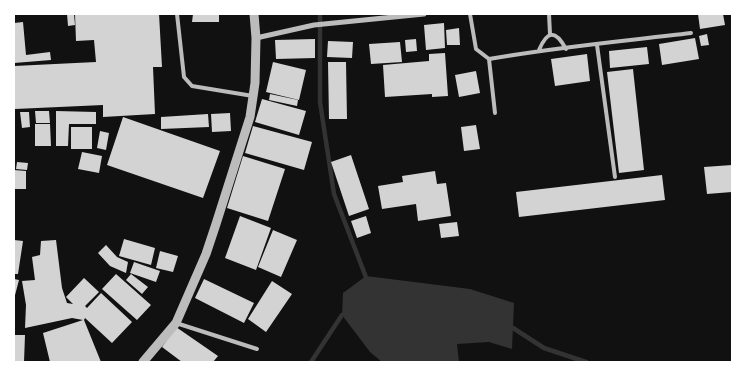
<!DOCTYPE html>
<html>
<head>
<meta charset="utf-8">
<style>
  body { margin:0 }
  #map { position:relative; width:746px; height:376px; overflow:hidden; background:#111; font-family:"Archivo Narrow",sans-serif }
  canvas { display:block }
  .frame { position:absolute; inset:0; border:15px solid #fff; pointer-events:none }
</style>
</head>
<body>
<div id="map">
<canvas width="746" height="376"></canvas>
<div class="frame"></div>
</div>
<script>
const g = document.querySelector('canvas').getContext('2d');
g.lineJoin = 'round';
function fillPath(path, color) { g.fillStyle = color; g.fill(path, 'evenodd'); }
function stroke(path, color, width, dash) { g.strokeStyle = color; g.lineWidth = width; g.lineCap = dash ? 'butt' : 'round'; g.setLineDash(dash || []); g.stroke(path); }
fillPath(new Path2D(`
  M366,276L470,289L514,303L512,349L489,342L457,344L459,362H382L370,352L342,315L343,293Z`), '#333');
stroke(new Path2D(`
  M320,14V102L334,194L367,280
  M507,326L513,328L544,348L586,362
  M311,362L342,315L347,313`), '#333', 4.5);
fillPath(new Path2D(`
  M67,14H74L75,25L68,26Z
  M75,14H159L162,67H153L155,114L103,117V105L15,109L14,66L96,62L94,40L76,41Z
  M193,14H219V22H192Z
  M698,14H723L725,25L700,29Z
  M23,22L26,55L50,52L51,60L14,63V23Z
  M444,23L445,48L426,50L424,25Z
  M459,28L460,45H447L446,30Z
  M707,34L709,45L701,46L699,36Z
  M695,38L699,59L662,65L659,44Z
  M315,39V58L276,59L275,40Z
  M416,39L417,51L406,52L405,40Z
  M328,41L353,42L352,58L327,57Z
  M400,42L402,62L371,64L369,44Z
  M647,47L649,64L610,68L609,51Z
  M445,53L448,96L432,97V94L385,97L383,65L429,61V54Z
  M587,54L590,81L555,86L551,59Z
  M273,62L306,70L299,100L266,92Z
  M328,62H346L347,119H329Z
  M633,69L644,170L619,173L607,72Z
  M476,71L480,93L459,97L455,75Z
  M270,94L298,100L297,106L269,100Z
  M262,99L306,111L299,135L255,122Z
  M35,111H49L50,123H36Z
  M56,111L96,112V124H69L68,146H56Z
  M20,112H29L30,127L22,128Z
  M230,113L231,131L212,132L211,114Z
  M208,114L209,127L161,129V117Z
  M123,117L220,151L203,198L107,165Z
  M35,124H50L51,146H35Z
  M476,125L480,149L464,151L461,127Z
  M253,126L312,142L304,170L245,153Z
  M71,127H92V149H71Z
  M100,131L109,133L106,150L97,148Z
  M82,152L102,156L99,173L78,169Z
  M351,155L369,209L349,216L331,162Z
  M243,156L285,169L268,221L227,208Z
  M17,162L28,163L27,170L16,169Z
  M732,165V192L707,194L704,167Z
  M14,170L26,171V189H14Z
  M435,171L437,184L446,183L451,216L418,221L416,204L382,209L378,186L403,182L402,176Z
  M662,175L665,200L519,217L516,192Z
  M240,216L271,228L256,270L225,258Z
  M366,216L371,233L357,238L351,221Z
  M457,222L459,236L441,238L439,224Z
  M273,230L297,240L281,277L258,267Z
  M124,239L155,248L151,265L119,256Z
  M14,240L23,241L18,274H14Z
  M56,240L62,288L67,303L73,304L66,297L84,278L99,292L85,306L87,308L101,293L132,322L112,343L85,318L84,320L101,362H50L43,333L83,320L72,318L25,328L26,305L22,281L35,280L32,257L40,255L41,241Z
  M106,245L117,257L128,262L126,273L110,266L98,253Z
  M160,251L178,256L173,272L156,268Z
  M134,262L160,271L156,282L130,273Z
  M116,274L151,305L137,320L102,289Z
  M131,274L148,287L142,294L126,280Z
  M14,279L19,280L14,299Z
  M204,279L254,303L244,323L195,298Z
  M272,281L292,294L266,332L248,319Z
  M176,327L218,356L213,362H182L162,347Z
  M14,335H25L24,362H14Z`), '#d3d3d3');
stroke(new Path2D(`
  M177,14L184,77L192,86L253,96
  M470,14L476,49L489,59L495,113
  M549,14L550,34
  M597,45L615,177
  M539,50C547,31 555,29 566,49
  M489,59C556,47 624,41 691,33
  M176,323L257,349`), '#bcbcbc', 4);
stroke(new Path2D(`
  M256,38L314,25L424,14`), '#bcbcbc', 5);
stroke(new Path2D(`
  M143,362L176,323L206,254L216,224L250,117L255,83L256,38L254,14`), '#bcbcbc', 9);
</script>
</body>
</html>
